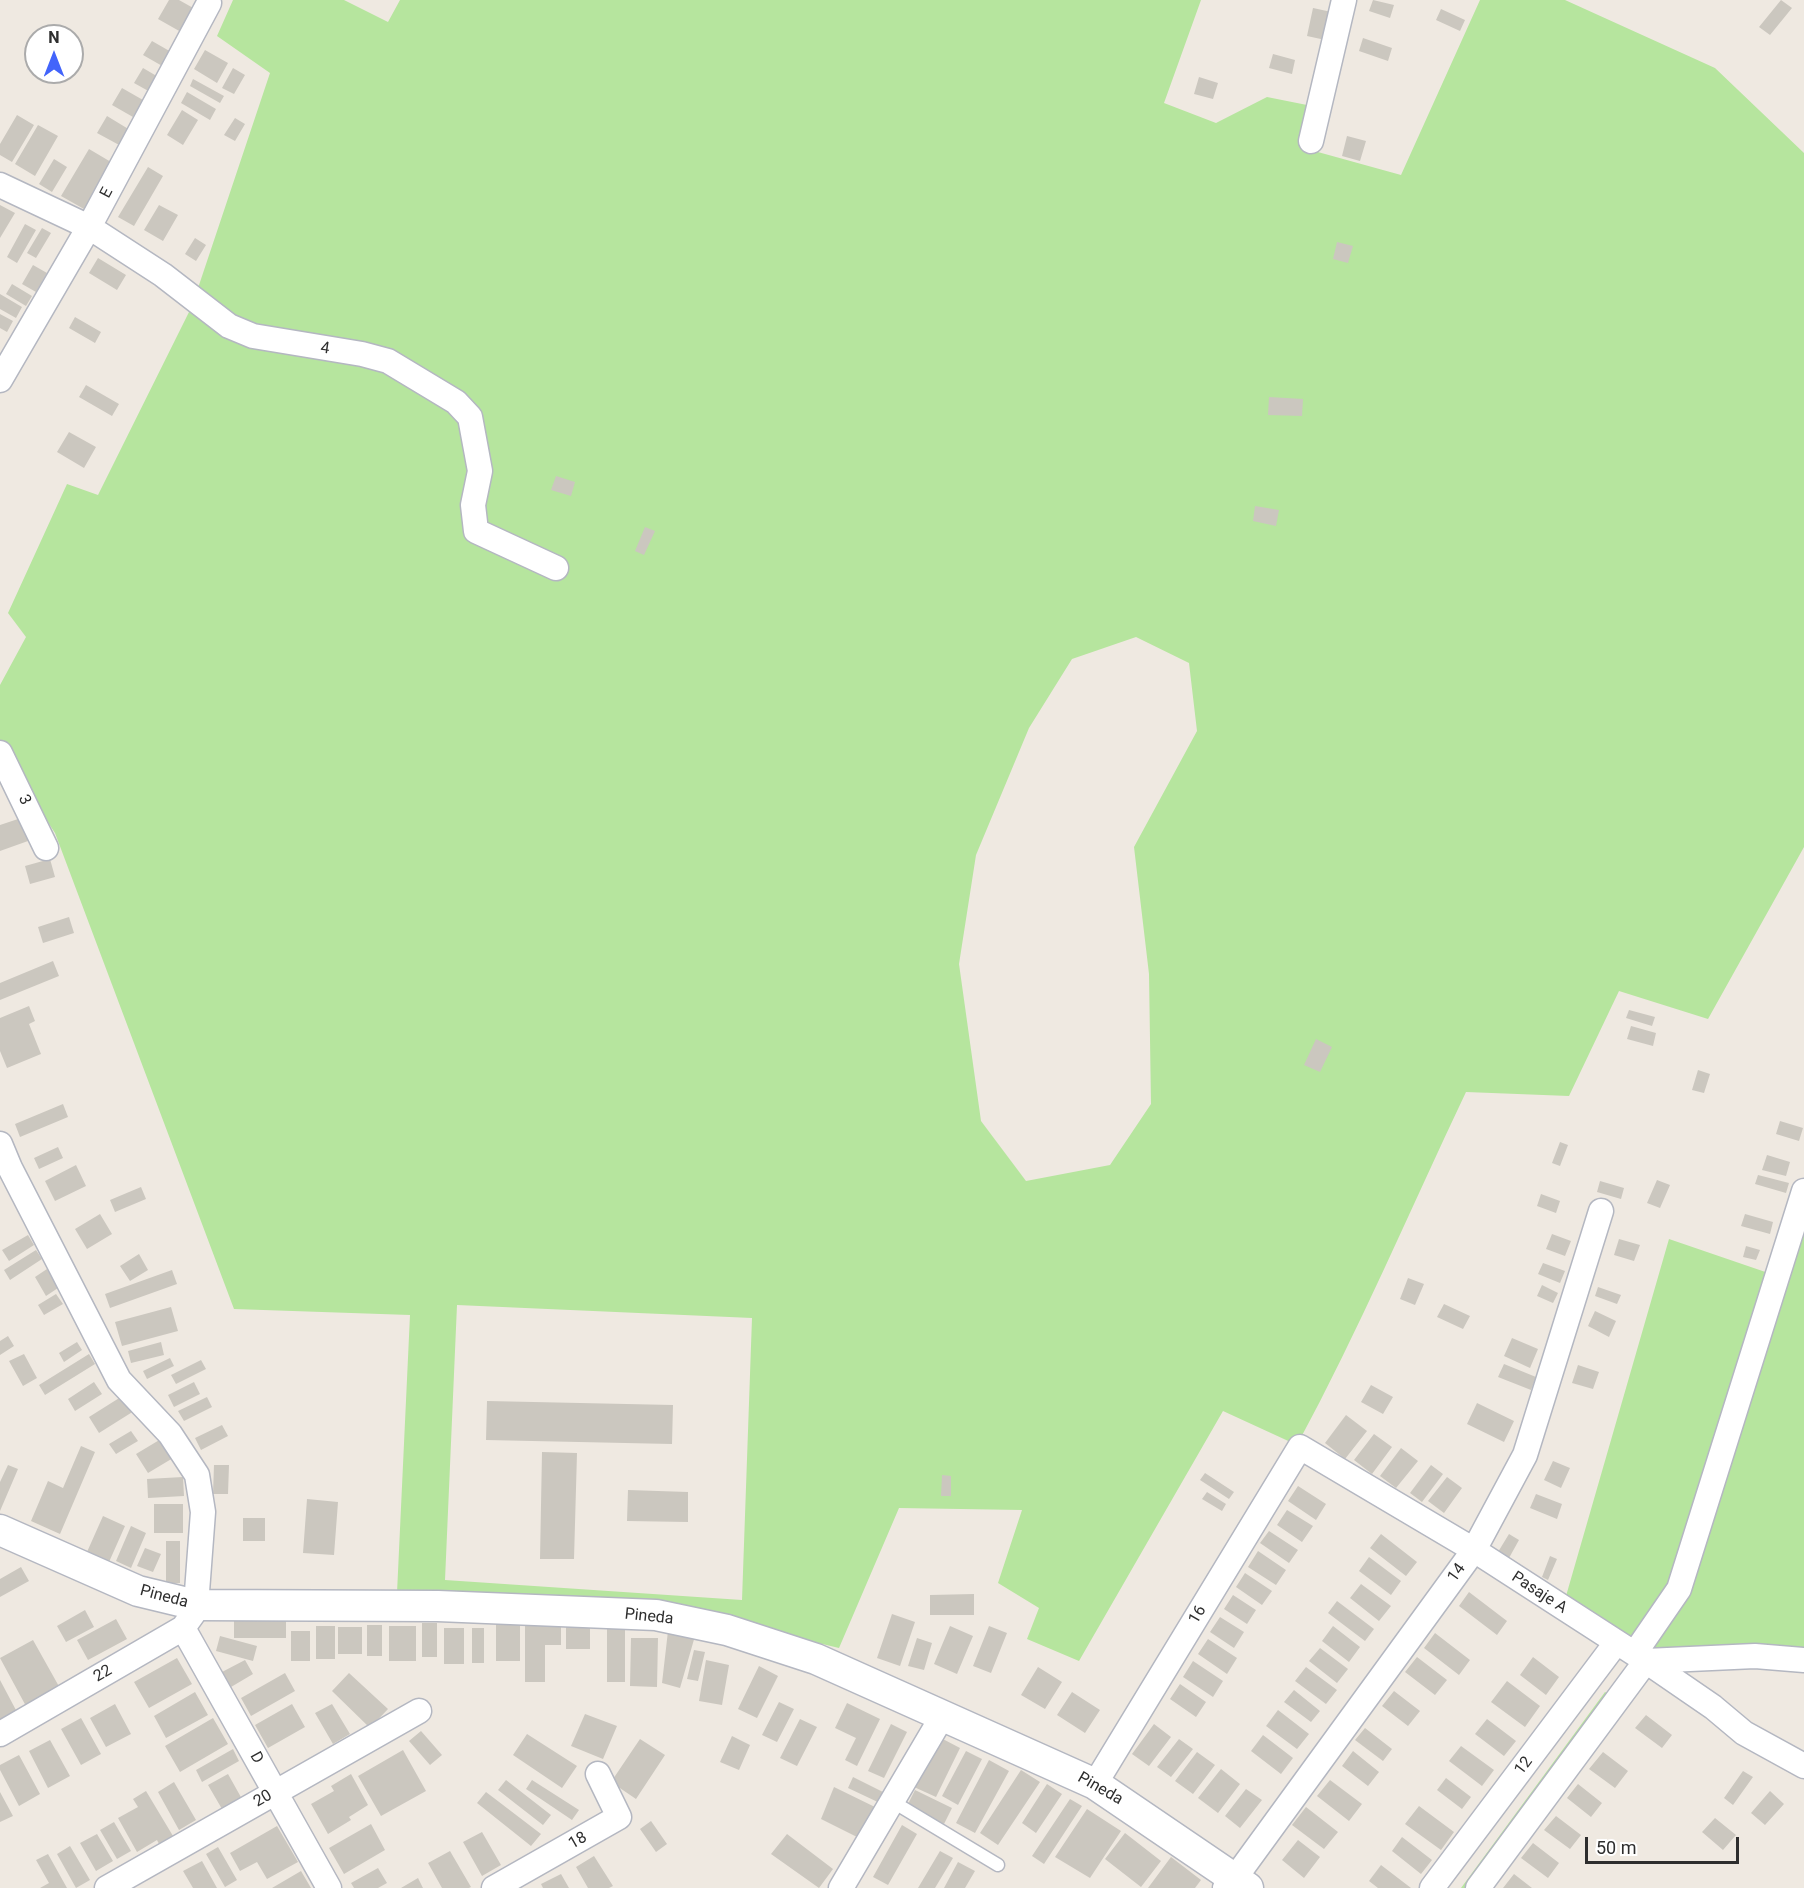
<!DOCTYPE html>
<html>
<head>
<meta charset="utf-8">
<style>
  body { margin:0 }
  #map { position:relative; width:1804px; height:1888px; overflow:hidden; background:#efe9e1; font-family:Roboto,sans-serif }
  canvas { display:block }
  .north { position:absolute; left:24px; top:24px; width:60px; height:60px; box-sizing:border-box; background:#fff; border:2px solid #ababab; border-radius:50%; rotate:0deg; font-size:16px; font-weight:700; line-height:24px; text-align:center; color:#2e2e2e }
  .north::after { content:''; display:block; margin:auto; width:21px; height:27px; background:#4264fb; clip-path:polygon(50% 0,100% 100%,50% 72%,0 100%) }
  .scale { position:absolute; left:1585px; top:1837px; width:154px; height:27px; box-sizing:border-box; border:3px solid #2e2e2e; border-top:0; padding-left:8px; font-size:18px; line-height:21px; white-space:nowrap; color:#2e2e2e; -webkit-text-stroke:4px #fff; paint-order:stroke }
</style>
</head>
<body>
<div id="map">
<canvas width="1804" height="1888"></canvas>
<div class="north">N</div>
<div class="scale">50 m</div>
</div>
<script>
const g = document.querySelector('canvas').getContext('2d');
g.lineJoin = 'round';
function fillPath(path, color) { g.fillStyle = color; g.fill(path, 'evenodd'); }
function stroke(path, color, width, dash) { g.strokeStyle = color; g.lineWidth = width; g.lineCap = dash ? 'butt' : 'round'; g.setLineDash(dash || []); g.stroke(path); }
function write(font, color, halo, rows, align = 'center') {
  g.font = font + ' Roboto,sans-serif'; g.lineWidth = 5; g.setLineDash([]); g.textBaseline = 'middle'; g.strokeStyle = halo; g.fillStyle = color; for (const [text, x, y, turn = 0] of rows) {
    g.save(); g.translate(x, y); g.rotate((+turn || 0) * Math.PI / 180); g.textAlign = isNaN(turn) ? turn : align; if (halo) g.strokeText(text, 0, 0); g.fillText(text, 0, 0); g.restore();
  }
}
fillPath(new Path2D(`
  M233,0H344L388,22L400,0H1201L1164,103L1216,123L1267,97L1312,106L1307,149L1401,175L1480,0H1565L1715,68L1804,153V847L1708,1019L1619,991L1569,1096L1466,1092C1410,1210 1359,1330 1297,1445L1223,1411L1079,1661L1027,1639L1039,1608L998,1583L1022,1510L899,1508L839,1648L661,1605L397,1593L410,1315L234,1309L55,833L0,750V685L26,637L8,613L67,484L98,495L192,306L270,73L217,36ZM1136,637L1189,663L1197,731L1134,847L1149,974L1151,1104L1110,1165L1026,1181L981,1121L959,964L976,855L1029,728L1072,659ZM457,1305L752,1318L742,1600L445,1580Z
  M1804,1209V1659H1668L1566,1596L1669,1239L1780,1277Z
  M1605,1692L1612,1696L1470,1888H1461Z`), '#b6e59e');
fillPath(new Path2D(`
  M169,0H179L195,9L181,32L158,19Z
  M1373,0L1394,5L1390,18L1369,11Z
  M1781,0L1792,8L1770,35L1759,27Z
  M1313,8L1336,13L1330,41L1307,36Z
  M1441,9L1465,20L1460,31L1436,20Z
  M1363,38L1392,48L1388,61L1359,51Z
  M152,41L173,53L164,67L143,55Z
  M205,50L228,63L217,83L194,69Z
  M1273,54L1295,60L1292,74L1269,68Z
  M143,68L160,78L152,93L134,83Z
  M233,68L245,75L234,94L222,88Z
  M1199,77L1218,83L1213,99L1194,94Z
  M193,79L224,96L220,103L190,86Z
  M122,88L143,100L133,117L112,105Z
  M187,92L216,109L210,120L181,103Z
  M182,110L198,120L183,145L167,135Z
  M17,115L34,125L12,162L0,155V144Z
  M107,116L130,130L121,146L97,133Z
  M235,118L245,124L235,141L224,135Z
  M38,125L58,136L35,176L15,164Z
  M1347,136L1366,141L1360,161L1342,156Z
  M89,149L111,162L84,209L61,196Z
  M54,159L67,167L52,192L39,184Z
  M148,167L163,176L134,226L118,217Z
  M0,205L15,213L0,238Z
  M159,205L178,215L163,241L144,230Z
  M25,224L36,230L17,263L7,257Z
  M42,228L51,233L36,258L27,253Z
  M195,238L206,245L196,261L185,254Z
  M1337,242L1353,246L1348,263L1333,259Z
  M98,258L126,275L117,290L89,273Z
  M33,265L47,273L36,292L22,284Z
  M12,284L32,296L26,306L6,294Z
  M0,294L22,307L16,318L0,309Z
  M0,314L13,321L7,332L0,328Z
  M75,317L101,332L95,343L69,328Z
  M86,385L119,404L112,416L79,397Z
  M1269,397L1303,399L1302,416L1268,415Z
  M69,432L96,447L84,468L57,452Z
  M556,476L575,482L571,496L551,490Z
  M1255,506L1279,510L1276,526L1253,521Z
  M645,527L655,531L644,555L635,551Z
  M21,818L28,841L0,851V825Z
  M50,859L55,877L30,884L25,866Z
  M69,917L74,933L43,943L38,927Z
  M53,961L59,976L0,1000V983Z
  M29,1006L35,1021L29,1024L41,1054L7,1068L0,1051V1018Z
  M1629,1010L1655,1017L1652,1026L1626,1018Z
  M1631,1026L1656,1033L1653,1046L1627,1039Z
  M1316,1039L1332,1047L1320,1072L1304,1065Z
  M1698,1070L1710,1074L1704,1093L1692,1090Z
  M63,1104L68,1117L20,1137L15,1124Z
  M1780,1121L1803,1128L1799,1141L1776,1134Z
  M1560,1142L1568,1145L1560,1166L1552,1163Z
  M58,1147L63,1158L39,1169L34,1158Z
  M1767,1155L1790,1162L1786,1176L1762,1170Z
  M76,1165L86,1186L55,1201L45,1181Z
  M1758,1175L1789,1183L1786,1193L1755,1184Z
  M1657,1180L1670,1185L1660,1208L1647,1203Z
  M1600,1181L1624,1188L1621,1199L1597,1192Z
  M141,1187L146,1199L115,1212L110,1200Z
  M1541,1194L1560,1201L1556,1213L1537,1206Z
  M100,1214L112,1234L87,1249L75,1229Z
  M1745,1214L1773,1222L1770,1234L1741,1226Z
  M1552,1234L1571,1241L1565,1256L1546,1249Z
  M28,1235L34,1245L9,1261L2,1250Z
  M1619,1239L1640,1245L1634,1261L1614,1255Z
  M1746,1246L1760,1250L1756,1260L1743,1257Z
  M36,1250L42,1259L10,1280L4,1270Z
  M139,1254L148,1270L130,1281L120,1266Z
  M1543,1263L1565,1271L1560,1283L1538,1274Z
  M47,1269L58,1288L46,1296L35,1277Z
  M172,1270L177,1284L110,1308L105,1294Z
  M1408,1278L1424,1284L1415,1305L1400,1299Z
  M1542,1285L1558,1293L1553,1303L1537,1296Z
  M1598,1287L1621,1295L1617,1304L1595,1296Z
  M56,1294L63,1304L44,1315L38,1305Z
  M1444,1304L1470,1316L1463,1329L1437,1317Z
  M171,1307L178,1331L122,1346L115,1322Z
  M1595,1311L1616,1321L1609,1337L1588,1326Z
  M8,1336L14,1346L0,1355V1341Z
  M1512,1338L1538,1349L1530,1368L1504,1356Z
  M77,1342L82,1350L64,1362L59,1353Z
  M161,1342L164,1355L131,1363L128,1351Z
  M24,1354L37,1378L23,1386L9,1361Z
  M89,1354L95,1364L45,1395L39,1385Z
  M170,1358L174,1366L147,1379L143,1371Z
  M201,1360L206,1369L176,1384L171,1375Z
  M1504,1364L1536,1377L1531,1390L1498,1377Z
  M1578,1365L1599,1372L1593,1389L1572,1383Z
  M94,1382L102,1394L75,1411L68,1399Z
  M194,1382L200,1394L174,1407L168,1395Z
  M1371,1385L1393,1397L1383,1414L1361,1402Z
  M124,1395L134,1411L99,1433L89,1417Z
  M207,1397L212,1407L184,1421L178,1411Z
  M487,1401L673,1405L672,1444L486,1440Z
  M1477,1403L1514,1421L1504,1442L1467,1424Z
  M1346,1415L1367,1431L1345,1459L1325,1443Z
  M222,1425L228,1436L201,1450L195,1438Z
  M131,1431L138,1441L116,1454L109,1444Z
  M1374,1434L1392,1447L1372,1474L1354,1460Z
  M161,1439L173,1458L148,1473L136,1454Z
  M81,1446L95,1452L60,1534L31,1521L48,1481L63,1488Z
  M1401,1448L1418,1461L1396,1488L1380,1476Z
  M542,1452L577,1453L574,1559H540Z
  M1553,1461L1570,1468L1561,1488L1544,1480Z
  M8,1465L18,1469L0,1511V1482Z
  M214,1465H229L228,1494H213Z
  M1431,1465L1443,1474L1422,1502L1410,1493Z
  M1205,1473L1234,1492L1229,1499L1200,1480Z
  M942,1475L951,1476V1496H941Z
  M183,1477L184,1496L148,1498L147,1479Z
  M1447,1477L1462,1488L1444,1513L1428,1501Z
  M1298,1486L1326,1504L1316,1520L1288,1501Z
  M628,1490L688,1492V1522L627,1521Z
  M1207,1492L1226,1504L1222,1511L1202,1499Z
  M1536,1494L1562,1504L1557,1519L1530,1508Z
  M307,1499L338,1502L334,1555L303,1553Z
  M154,1504H183V1533H154Z
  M1287,1510L1313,1526L1302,1542L1277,1525Z
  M103,1516L125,1526L109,1562L87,1552Z
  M243,1518H265V1541H243Z
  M131,1526L146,1533L131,1568L116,1561Z
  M1269,1531L1298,1550L1289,1563L1260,1543Z
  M1381,1534L1417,1562L1406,1576L1370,1548Z
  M1509,1534L1519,1540L1509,1558L1498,1552Z
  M166,1541H180V1583H166Z
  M145,1548L161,1554L153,1572L137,1566Z
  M1258,1551L1286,1570L1276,1585L1248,1567Z
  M1550,1556L1557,1559L1548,1580L1542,1577Z
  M1369,1557L1401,1581L1391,1595L1359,1571Z
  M21,1567L29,1581L0,1597V1579Z
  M1245,1573L1272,1591L1262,1605L1236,1587Z
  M1361,1584L1391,1606L1379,1621L1350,1598Z
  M1469,1592L1507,1621L1497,1635L1459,1606Z
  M974,1594V1615H930V1595Z
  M1233,1595L1256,1610L1247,1624L1224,1609Z
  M1337,1601L1374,1629L1365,1641L1328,1613Z
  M85,1610L94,1627L66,1642L57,1626Z
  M892,1614L915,1622L900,1666L877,1658Z
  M1220,1617L1244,1632L1234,1648L1210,1632Z
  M116,1619L127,1639L88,1660L77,1640Z
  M234,1621H286V1638H234Z
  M525,1621H561V1645H545V1682H525Z
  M566,1622H590V1649H566Z
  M422,1623H437V1657H422Z
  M496,1624H520V1661H496Z
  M607,1624H625V1682H607Z
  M367,1625H382V1656H367Z
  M316,1626H335V1659H316Z
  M389,1626H416V1661H389Z
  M950,1626L973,1636L957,1674L934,1664Z
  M989,1626L1007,1633L991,1673L973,1666Z
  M1333,1626L1360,1647L1349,1662L1322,1641Z
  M338,1627H362V1654H338Z
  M444,1628H464V1664H444Z
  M472,1628H484V1663H472Z
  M291,1631H310V1661H291Z
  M668,1631L695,1636L680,1688L662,1683Z
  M1435,1633L1470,1660L1459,1675L1424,1648Z
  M220,1636L257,1646L253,1661L216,1651Z
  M631,1638H658L657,1687L630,1686Z
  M917,1638L932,1643L924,1670L908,1666Z
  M1208,1639L1237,1658L1227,1674L1198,1654Z
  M33,1640L61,1690L27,1708L0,1658Z
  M1320,1648L1348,1669L1337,1683L1309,1661Z
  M694,1650L705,1652L698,1681L687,1679Z
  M1417,1657L1447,1680L1435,1695L1405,1672Z
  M1533,1657L1559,1677L1546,1695L1520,1675Z
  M177,1658L192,1684L149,1708L134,1682Z
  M245,1660L253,1674L231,1687L222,1672Z
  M706,1660L729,1665L722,1705L699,1701Z
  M1193,1661L1223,1681L1213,1697L1183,1677Z
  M759,1666L778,1676L757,1718L738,1709Z
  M1038,1667L1062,1682L1045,1709L1021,1695Z
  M1306,1667L1337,1690L1326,1704L1295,1681Z
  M285,1673L295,1691L251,1716L241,1698Z
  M349,1673L388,1709L370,1728L332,1691Z
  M0,1680L17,1712L0,1721Z
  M1507,1681L1540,1706L1525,1727L1491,1702Z
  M1180,1684L1206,1702L1196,1717L1170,1699Z
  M1294,1690L1320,1711L1311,1722L1284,1702Z
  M1394,1691L1420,1711L1408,1726L1382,1706Z
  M195,1692L208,1715L166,1738L154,1716Z
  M1072,1692L1100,1710L1085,1733L1057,1715Z
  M779,1702L794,1709L777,1742L762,1735Z
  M847,1703L880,1719L857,1766L845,1760L856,1738L835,1728Z
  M115,1704L131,1734L106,1747L90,1718Z
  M292,1704L305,1727L268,1748L255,1725Z
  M332,1704L350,1734L333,1744L315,1713Z
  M1278,1710L1309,1734L1297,1749L1266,1726Z
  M585,1714L617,1726L603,1759L571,1746Z
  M1646,1715L1672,1735L1662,1748L1635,1728Z
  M81,1718L101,1754L81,1765L61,1729Z
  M213,1718L228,1744L180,1772L165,1746Z
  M800,1719L817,1727L797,1766L780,1758Z
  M1487,1719L1516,1741L1504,1756L1475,1734Z
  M891,1724L907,1732L884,1778L868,1771Z
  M1154,1724L1171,1737L1149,1766L1132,1754Z
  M1365,1728L1392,1749L1383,1761L1355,1740Z
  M421,1731L442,1755L430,1765L409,1741Z
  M527,1734L577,1766L562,1788L513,1755Z
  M1263,1735L1293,1758L1281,1774L1251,1751Z
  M732,1736L750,1745L739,1770L720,1762Z
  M939,1737L960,1748L936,1797L914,1787Z
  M640,1739L665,1755L636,1799L611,1782Z
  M1179,1739L1193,1749L1171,1777L1157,1767Z
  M50,1740L70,1776L48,1788L29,1751Z
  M1461,1746L1494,1770L1482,1786L1449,1761Z
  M233,1749L239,1761L202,1782L196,1770Z
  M403,1750L426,1791L381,1816L358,1776Z
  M966,1751L982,1759L958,1805L942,1796Z
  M1353,1751L1379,1772L1368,1786L1342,1766Z
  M1197,1752L1215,1765L1193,1794L1175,1781Z
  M1603,1752L1628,1771L1615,1788L1589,1769Z
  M19,1755L40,1794L19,1806L0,1770V1765Z
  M989,1760L1009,1771L975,1833L956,1823Z
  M1221,1769L1240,1784L1218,1813L1198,1798Z
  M1021,1770L1040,1782L998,1845L980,1833Z
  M1743,1771L1753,1777L1733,1805L1724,1798Z
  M228,1774L242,1799L222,1809L208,1785Z
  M351,1774L368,1805L349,1817L351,1820L328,1834L311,1804L334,1791L331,1786Z
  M853,1777L887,1794L882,1804L848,1788Z
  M1446,1778L1471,1797L1462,1809L1437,1790Z
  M506,1780L551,1815L543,1825L498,1790Z
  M532,1780L579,1810L572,1820L526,1789Z
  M1330,1780L1362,1804L1349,1821L1317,1796Z
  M174,1782L196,1820L179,1830L158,1792Z
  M1047,1784L1062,1794L1036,1833L1022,1823Z
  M1578,1784L1602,1803L1591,1817L1567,1798Z
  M834,1787L877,1808L861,1839L821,1819Z
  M1246,1789L1262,1800L1240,1828L1225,1816Z
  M915,1790L952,1808L944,1824L907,1806Z
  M146,1791L173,1836L159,1844L157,1840L137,1852L118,1818L138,1807L133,1799Z
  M1770,1791L1784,1804L1765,1825L1751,1813Z
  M0,1792L13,1816L0,1822Z
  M486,1792L541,1834L531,1846L477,1803Z
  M1070,1799L1082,1806L1044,1864L1032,1856Z
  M1419,1806L1454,1832L1441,1850L1405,1824Z
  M1306,1807L1338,1832L1324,1849L1292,1825Z
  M1087,1809L1121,1831L1090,1878L1055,1857Z
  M1556,1816L1581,1835L1570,1849L1544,1830Z
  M1715,1818L1736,1835L1723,1850L1702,1832Z
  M651,1821L667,1844L656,1852L640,1829Z
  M114,1822L131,1851L117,1859L100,1830Z
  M371,1824L385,1850L344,1874L329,1848Z
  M902,1825L917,1834L888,1885L873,1877Z
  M277,1826L298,1862L267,1879L257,1862L240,1871L230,1853Z
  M482,1832L501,1865L482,1876L463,1842Z
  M1125,1833L1161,1861L1141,1887L1105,1859Z
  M97,1834L113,1861L96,1871L80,1843Z
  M787,1834L833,1869L819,1888L771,1854Z
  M1402,1837L1432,1860L1421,1874L1392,1851Z
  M1298,1840L1320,1857L1304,1878L1282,1860Z
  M1533,1843L1559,1863L1548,1878L1521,1858Z
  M70,1846L90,1880L76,1888L57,1854Z
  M218,1847L237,1880L225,1887L206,1854Z
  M450,1851L471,1887L469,1888H442L428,1863Z
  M940,1851L953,1858L935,1888H918Z
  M48,1854L67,1888H40L49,1883L36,1860Z
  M594,1856L613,1886L609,1888H588L576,1867Z
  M1171,1857L1201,1880L1195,1888H1148Z
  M202,1861L217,1888H193L183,1871Z
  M958,1862L975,1871L965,1888H944Z
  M1381,1865L1411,1888H1378L1369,1881Z
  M378,1868L387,1883L378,1888H354L351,1883Z
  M301,1871L311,1888H272Z
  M561,1874L569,1888H543L541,1884Z
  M1514,1874L1532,1888H1503Z
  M418,1878L423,1888H401Z`), '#cbc7bf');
const service = new Path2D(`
  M890,1800L998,1865`);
const minor = new Path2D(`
  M1311,141L1344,0
  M0,185L89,227L163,275L229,326L253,336L362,354L388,361L456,402L470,417L480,471L473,505L476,531L556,568
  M0,380L89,227L209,3
  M0,753L46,848
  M0,1144L10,1168L119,1380L170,1434L197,1475L203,1512L196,1605L193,1614L183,1628L0,1734
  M183,1628L329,1888
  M1635,1653L1679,1589L1804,1191
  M1646,1661L1755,1656L1804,1660
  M1095,1784L1300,1447L1474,1550L1646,1661L1713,1707L1744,1733L1804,1766
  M107,1888L419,1711
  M494,1888L619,1817L598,1774
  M841,1888L943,1715
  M1225,1888L1235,1878L1474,1550L1525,1455L1601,1211
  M1432,1888L1616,1643
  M1478,1888L1646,1661`);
const tertiary = new Path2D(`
  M0,1530L138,1591L196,1605L438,1606L656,1615L727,1630L816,1659L1095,1784L1248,1888`);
stroke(service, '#b4b7c1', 15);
stroke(minor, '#b4b7c1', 27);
stroke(tertiary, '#b4b7c1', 33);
stroke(service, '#fff', 12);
stroke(minor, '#fff', 24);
stroke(tertiary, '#fff', 30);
write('16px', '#2e2e2e', '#fff', [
  ["E",107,193,-62],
  ["4",325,349,8],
  ["3",24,800,64],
  ["14",1457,1573,-54],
  ["Pasaje A",1539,1593,33],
  ["Pineda",164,1597,15],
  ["16",1198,1615,-59],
  ["Pineda",649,1617,6],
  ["22",103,1674,-30],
  ["D",256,1758,61],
  ["12",1524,1766,-53],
  ["Pineda",1100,1789,30],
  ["20",263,1799,-30],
  ["18",578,1841,-30]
]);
</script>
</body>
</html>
